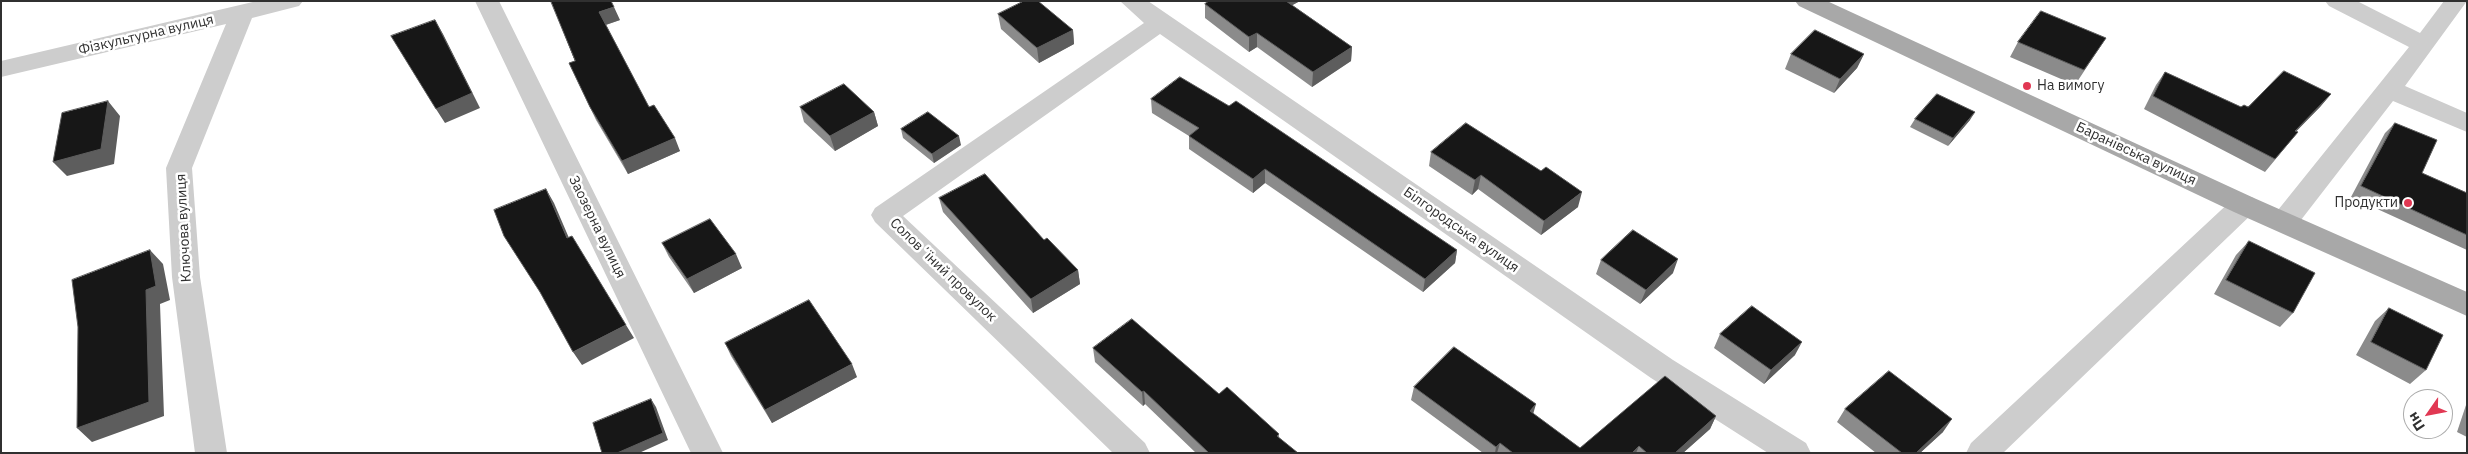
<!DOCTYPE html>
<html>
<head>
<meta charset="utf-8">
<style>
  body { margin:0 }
  #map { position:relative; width:2468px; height:454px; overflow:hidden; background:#fff; font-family:"IBM Plex Sans",sans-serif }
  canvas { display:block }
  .frame { position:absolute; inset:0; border:2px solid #303030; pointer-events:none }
  .north { position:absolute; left:2403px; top:389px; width:50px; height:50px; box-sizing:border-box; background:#fff; border:1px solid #acacac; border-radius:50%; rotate:237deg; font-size:14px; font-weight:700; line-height:20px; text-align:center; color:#303030 }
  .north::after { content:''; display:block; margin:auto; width:18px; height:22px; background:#e13853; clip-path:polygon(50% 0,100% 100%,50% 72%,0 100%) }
</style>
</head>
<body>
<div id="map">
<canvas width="2468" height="454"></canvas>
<div class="frame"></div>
<div class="north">Пн</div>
</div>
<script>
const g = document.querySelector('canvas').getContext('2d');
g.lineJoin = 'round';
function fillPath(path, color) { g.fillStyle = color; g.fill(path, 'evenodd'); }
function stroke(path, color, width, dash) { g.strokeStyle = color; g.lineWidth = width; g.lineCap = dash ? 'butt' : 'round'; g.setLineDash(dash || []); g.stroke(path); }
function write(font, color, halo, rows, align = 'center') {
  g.font = font + ' "IBM Plex Sans",sans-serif'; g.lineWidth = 5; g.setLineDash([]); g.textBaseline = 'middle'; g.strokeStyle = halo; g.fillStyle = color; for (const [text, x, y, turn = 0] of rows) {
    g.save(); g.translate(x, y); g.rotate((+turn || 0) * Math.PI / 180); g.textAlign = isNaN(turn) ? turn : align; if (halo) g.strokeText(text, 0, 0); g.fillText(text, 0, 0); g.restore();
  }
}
fillPath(new Path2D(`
  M257,1H303L299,6L252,18L192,168L200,277L227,453H195L172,277L166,168L226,24L1,77V61Z
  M475,1H499L723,453H691Z
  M1120,1H1148L1673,360L1806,443L1811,453H1768L1651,378L1160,34L903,216L1145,443L1150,453H1113L875,222L871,215L875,208L1144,23Z
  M2325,1H2357L2420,33L2444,1H2467L2405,86L2467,113V132L2393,101L2294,229L2284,232L2274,229L2270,222L2274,215L2409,47L2329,6Z
  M2244,195L2254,198L2258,205L2254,212L2003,453H1966L1971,443L2234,198Z`), '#cdcdcd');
fillPath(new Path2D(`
  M1795,1H1827L2254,198L2467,292V316L2234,212L1799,6Z`), '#a8a8a8');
fillPath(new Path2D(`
  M551,1L620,20L606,25L649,107L680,151L628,174L596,120L569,63L575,61Z
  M1209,1H1300L1292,5L1352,47L1351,61L1312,87L1257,47L1249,52L1205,18V4Z
  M998,14L1073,30L1074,44L1039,63L1001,29Z
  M2106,38L2075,85L2010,57L2018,42Z
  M1791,54H1864L1857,68L1834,93L1785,69Z
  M2165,72L2241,107L2331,94L2320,107L2296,131L2298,132L2265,172L2144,109L2156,85Z
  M1151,99L1457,250L1455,263L1423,292L1265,183L1253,193L1189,149V136L1152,113Z
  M800,107L874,112L878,126L835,151L804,122Z
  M1915,119L1970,120L1948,146L1910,127Z
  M2395,123L2422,173L2467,193V250L2351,197L2385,133Z
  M901,129L961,145L934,163L903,138Z
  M1431,152L1578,207L1541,235L1478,189L1472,195L1429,166Z
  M939,198L1044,240L1078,270L1080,284L1033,313L943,212Z
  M2249,241L2293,313L2280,327L2214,294L2236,255Z
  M662,243L742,268L694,293L669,257Z
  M1601,260L1673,273L1640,304L1596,274Z
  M2389,308L2426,370L2410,384L2356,355L2375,321Z
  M1720,334L1795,355L1764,384L1714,348Z
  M725,343L857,377L772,423L731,356Z
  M1093,348L1219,394L1279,434V438L1298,453H1196L1145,404L1143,406L1095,362Z
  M1414,387L1533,414L1580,448L1716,416L1710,429L1683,453H1483L1411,400Z
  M2467,402V437L2457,432Z
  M1845,409L1943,432L1920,453H1876L1837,422Z`), '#8b8b8b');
fillPath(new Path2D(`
  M1281,1H1300L1280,12Z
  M614,7L620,20L605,25L599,12Z
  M435,20L443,34L480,108L445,123L436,109Z
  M1073,30L1074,44L1039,63L1037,48Z
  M1257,33V47L1249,52V37Z
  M1352,47L1351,61L1312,87L1313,72Z
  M1864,54L1857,68L1834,93L1840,79Z
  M2331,94L2320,107L2284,144L2295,131Z
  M108,101L120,116L114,164L67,176L53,162Z
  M874,112L878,126L835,151L830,136Z
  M1975,112L1970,120L1948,146L1953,138Z
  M959,136L961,145L934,163L932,154Z
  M675,138L680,151L628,174L622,161Z
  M1265,169V183L1253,193V179Z
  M1481,175L1478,189L1472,195L1475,180Z
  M546,189L554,203L575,252L567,238Z
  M1582,192L1578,207L1541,235L1544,221Z
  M150,250L163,264L170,300L160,304L164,416L92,442L77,428L146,290Z
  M1457,250L1455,263L1423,292L1425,279Z
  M736,254L742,268L694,293L687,279Z
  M1678,259L1673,273L1640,304L1646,290Z
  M1078,270L1080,284L1033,313L1031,299Z
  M626,325L634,338L582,365L573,352Z
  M1802,342L1795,355L1764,384L1771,370Z
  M852,364L857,377L772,423L765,410Z
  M1144,391L1145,404L1143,406L1142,392Z
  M651,399L656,407L668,440L639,453H617Z
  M1536,404L1532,418L1530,411Z
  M1716,416L1710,429L1683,453H1675Z
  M1952,419L1943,432L1920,453H1916Z
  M1500,443L1497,453H1495L1496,447Z
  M1639,446L1636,453H1632Z`), '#5d5d5d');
const building = new Path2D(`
  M551,1H611L614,7L599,12L649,107L654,105L675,138L622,161L590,107L569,63L575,61Z
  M1024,1H1038L1073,30L1037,48L998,14Z
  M1209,1H1286L1352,47L1313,72L1257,33L1249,37L1205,4Z
  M2041,11L2106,38L2084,70L2018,42Z
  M435,20L472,93L436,109L391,36Z
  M1815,30L1864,54L1840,79L1791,54Z
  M2284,71L2331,94L2295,131L2298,132L2275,159L2153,96L2165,72L2241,107L2244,105L2248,107Z
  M1180,77L1229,106L1236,101L1457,250L1425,279L1265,169L1253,179L1189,136L1199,128L1151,99Z
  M844,84L874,112L830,136L800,107Z
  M1937,94L1975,112L1953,138L1915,119Z
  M108,101L101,149L53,162L62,113Z
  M928,112L959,136L932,154L901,129Z
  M1466,123L1541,171L1546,167L1582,192L1544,221L1481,175L1475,180L1431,152Z
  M2395,123L2437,140L2422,173L2467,193V235L2361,186Z
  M985,174L1044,240L1047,238L1078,270L1031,299L939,198Z
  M546,189L567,238L572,236L626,325L573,352L540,292L504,236L494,210Z
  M710,219L736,254L687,279L662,243Z
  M1633,230L1678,259L1646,290L1601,260Z
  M2249,241L2315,273L2293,313L2226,280Z
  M150,250L156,286L146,290L149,402L77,428L78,327L72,280Z
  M809,300L852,364L765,410L725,343Z
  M1752,306L1802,342L1771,370L1720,334Z
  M2389,308L2443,335L2426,370L2371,342Z
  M1132,319L1219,394L1227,387L1279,434L1277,436L1298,453H1209L1144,391L1142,392L1093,348Z
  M1454,347L1536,404L1530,411L1580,448L1665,376L1716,416L1675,453H1647L1639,446L1632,453H1513L1500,443L1496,447L1414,387Z
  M1889,371L1952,419L1916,453H1902L1845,409Z
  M651,399L663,433L617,453H602L593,423Z`);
fillPath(building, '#171717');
stroke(building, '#5d5d5d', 1);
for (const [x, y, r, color] of [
  [2027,86,5,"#e13853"],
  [2408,203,5,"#e13853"]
]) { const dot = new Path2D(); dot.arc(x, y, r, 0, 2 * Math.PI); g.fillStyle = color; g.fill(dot); stroke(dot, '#fff', 2); }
write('14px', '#303030', '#fff', [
  ["Фізкультурна вулиця",146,35,-13],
  ["Баранівська вулиця",2136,154,25],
  ["Заозерна вулиця",597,227,64],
  ["Ключова вулиця",184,228,-93],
  ["Білгородська вулиця",1461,230,35],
  ["Соловʼїний провулок",943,270,44]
]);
write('14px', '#303030', '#fff', [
  ["На вимогу",2037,86],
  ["Продукти",2398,203,"right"]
], 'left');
</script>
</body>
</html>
